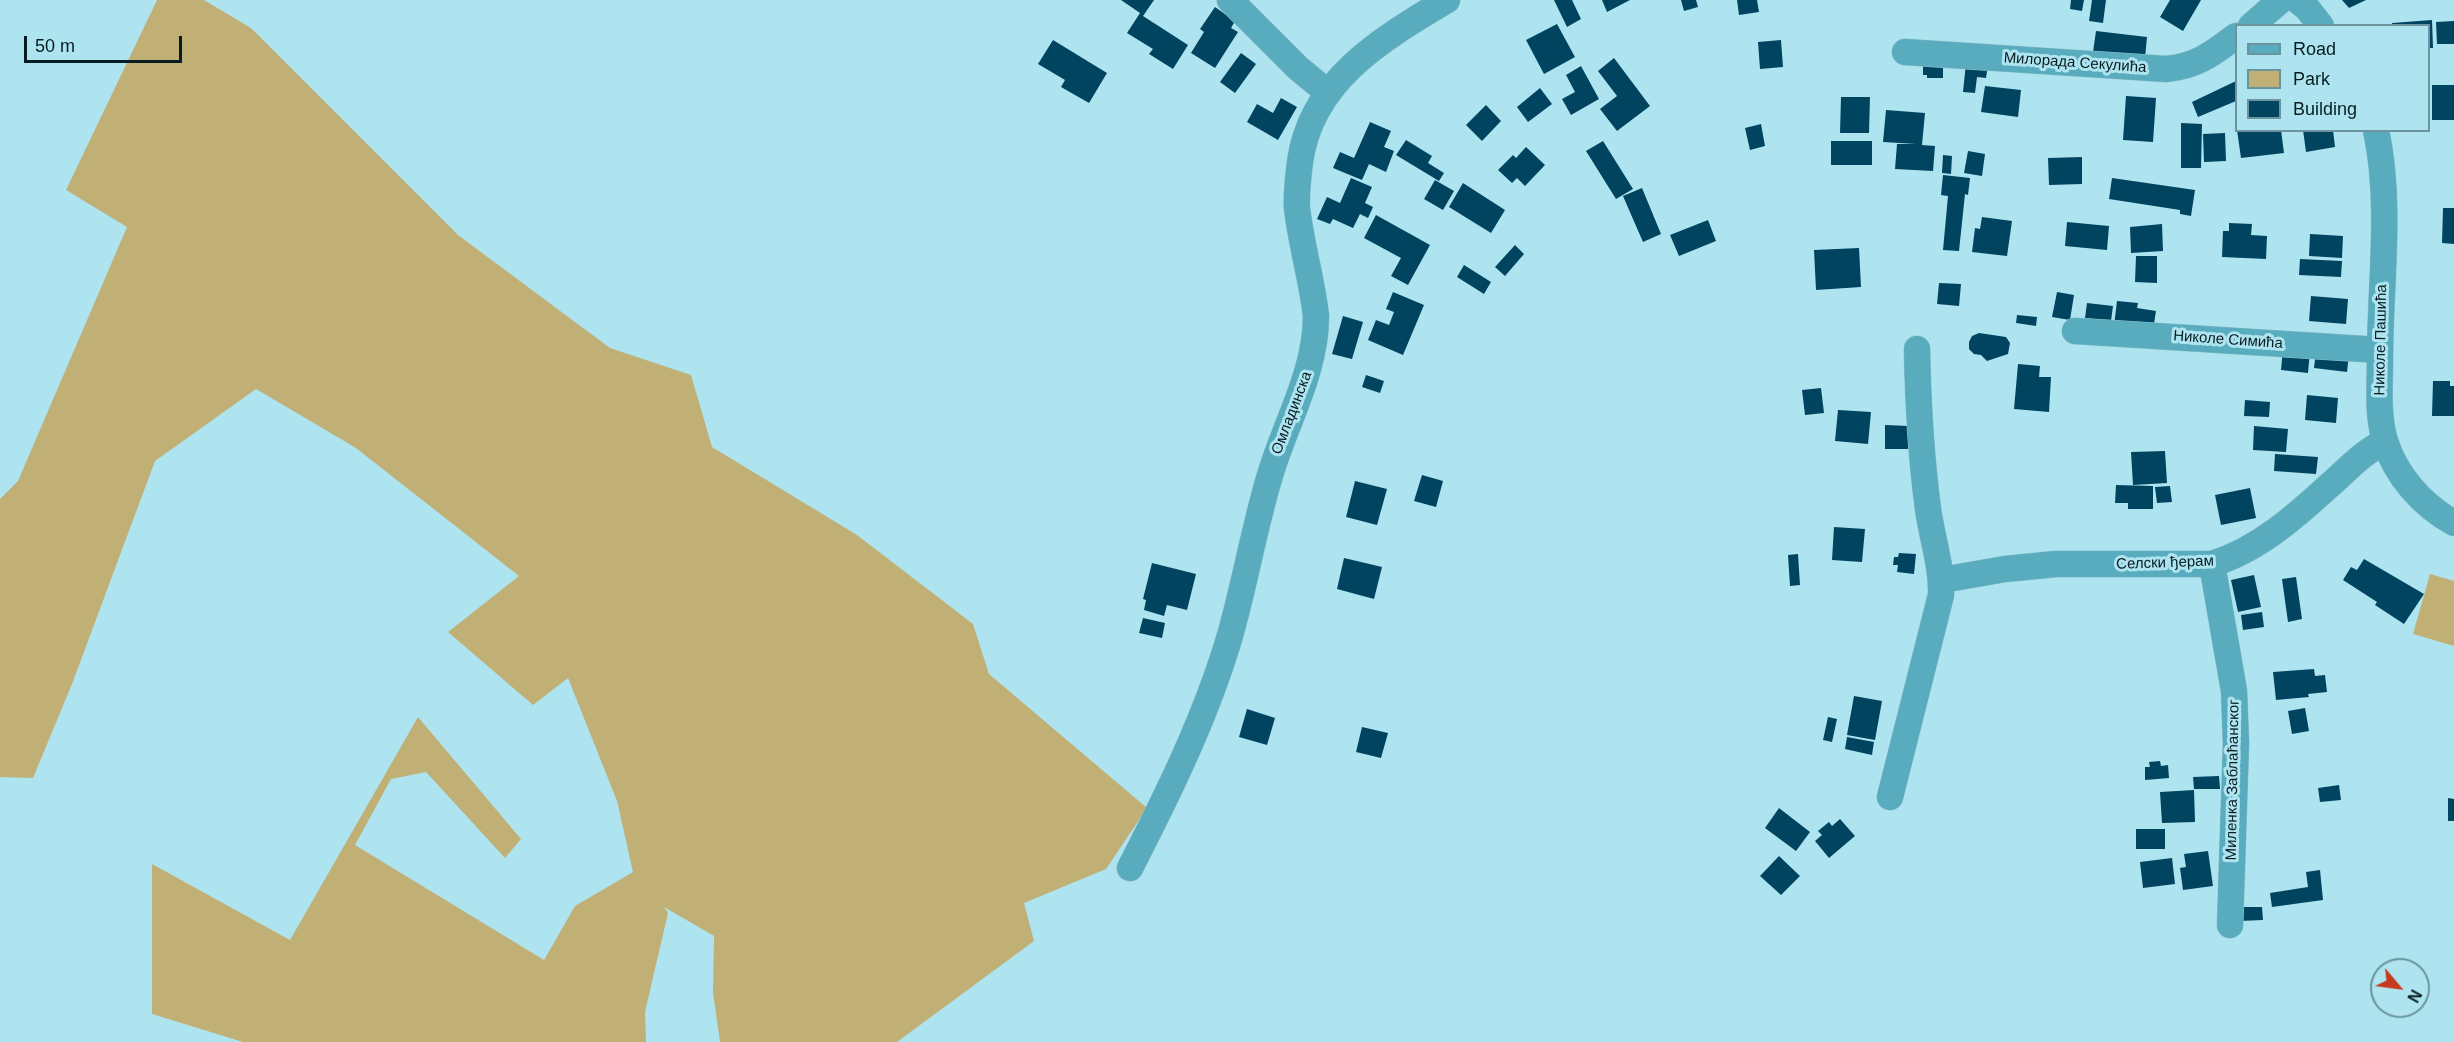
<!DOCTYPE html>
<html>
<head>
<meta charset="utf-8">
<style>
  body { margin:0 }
  #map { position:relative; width:2454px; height:1042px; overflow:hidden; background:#aee4f0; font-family:Arial,sans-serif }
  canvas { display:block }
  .legend { position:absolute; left:2235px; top:24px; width:195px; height:108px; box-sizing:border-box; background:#aee4f0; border:2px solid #6b949d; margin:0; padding:8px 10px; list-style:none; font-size:18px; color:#071d21 }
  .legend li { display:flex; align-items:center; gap:12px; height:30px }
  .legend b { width:30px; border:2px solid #6b949d }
  .north { position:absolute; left:2370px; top:958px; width:60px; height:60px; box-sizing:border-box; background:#aee4f0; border:2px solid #6b949d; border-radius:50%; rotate:119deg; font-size:16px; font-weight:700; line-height:24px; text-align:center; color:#071d21 }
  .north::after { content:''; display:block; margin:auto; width:21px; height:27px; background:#c53b1d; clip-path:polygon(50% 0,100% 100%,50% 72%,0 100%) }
  .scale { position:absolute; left:24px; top:36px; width:158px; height:27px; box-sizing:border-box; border:3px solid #071d21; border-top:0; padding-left:8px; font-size:18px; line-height:21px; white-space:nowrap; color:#071d21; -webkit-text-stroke:4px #aee4f0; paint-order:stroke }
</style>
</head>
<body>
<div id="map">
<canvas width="2454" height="1042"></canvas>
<ul class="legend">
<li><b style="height:8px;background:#58acbe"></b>Road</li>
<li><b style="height:16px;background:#c1b076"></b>Park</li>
<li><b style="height:16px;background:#004460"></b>Building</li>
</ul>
<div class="north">N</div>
<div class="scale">50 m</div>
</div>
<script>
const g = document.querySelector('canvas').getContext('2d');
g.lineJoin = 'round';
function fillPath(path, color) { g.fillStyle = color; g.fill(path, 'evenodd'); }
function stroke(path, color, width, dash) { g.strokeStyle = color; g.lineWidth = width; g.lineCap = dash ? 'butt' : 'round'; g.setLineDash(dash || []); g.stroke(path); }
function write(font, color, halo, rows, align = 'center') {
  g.font = font + ' Arial,sans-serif'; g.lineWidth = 6; g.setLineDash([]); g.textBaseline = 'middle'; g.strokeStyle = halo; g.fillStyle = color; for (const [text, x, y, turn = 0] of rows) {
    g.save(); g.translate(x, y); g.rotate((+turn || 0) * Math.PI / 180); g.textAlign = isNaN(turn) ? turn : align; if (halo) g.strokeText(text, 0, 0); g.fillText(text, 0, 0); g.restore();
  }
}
fillPath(new Path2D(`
  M157,0H204L251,28L458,235L610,348L691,375L712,447L857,535L973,624L989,674L1147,808L1106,869L1024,903L1034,941L897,1042H720L713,993L714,936L664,907L668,913L645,1012L646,1042H243L152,1014V864L290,940L418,717L521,839L505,858L426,772L391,779L355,845L544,960L575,906L633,872L617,801L568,678L533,705L448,632L519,576L356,448L256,389L155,461L72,684L33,778L0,777V499L18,481L127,227L66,190Z
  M2430,574L2454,581V646L2413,634Z`), '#c1b076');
fillPath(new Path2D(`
  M1121,0H1154L1143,16L1188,45L1173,69L1149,54L1153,49L1127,33L1140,13Z
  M1554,0H1572L1581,19L1567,27Z
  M1602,0H1630L1607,12Z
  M1681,0H1696L1698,7L1684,11Z
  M1737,0H1757L1759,12L1739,15Z
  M2071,0H2084L2082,11L2070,9Z
  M2092,0H2106L2103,23L2089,21Z
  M2170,0H2201L2183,31L2160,17Z
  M2342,0H2366L2349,8Z
  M1215,7L1235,21L1231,28L1238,32L1215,68L1191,53L1204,32L1200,29Z
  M2432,20L2433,48H2428V26H2392V23Z
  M2454,21V44H2437L2436,22Z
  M1557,24L1575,57L1544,74L1526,40Z
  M2096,31L2147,37L2145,58L2093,52Z
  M1053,40L1107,73L1089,103L1061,87L1065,80L1038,64Z
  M1781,40L1783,67L1760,69L1758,42Z
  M1241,53L1256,64L1235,93L1220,82Z
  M1614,58L1650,106L1617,131L1600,109L1617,96L1598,71Z
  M1966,63L1988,65L1986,78L1977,77L1975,93L1963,92Z
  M1923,64H1943V78H1927V75H1923Z
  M1581,66L1599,99L1571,115L1562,99L1575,92L1566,75Z
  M2236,81V101L2198,117L2192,102Z
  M2432,85H2454V120H2432Z
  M1985,86L2021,90L2018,117L1981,112Z
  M1540,88L1552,104L1528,122L1517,107Z
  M2126,96L2156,98L2153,142L2123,140Z
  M1841,97H1870L1869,133H1840Z
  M1281,98L1297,107L1278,140L1247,122L1257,104L1273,113Z
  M1486,105L1501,121L1482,141L1466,125Z
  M1886,110L1925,113L1922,145L1935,146L1933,171L1895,169L1897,144H1916L1883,142Z
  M1370,122L1391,131L1384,147L1394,151L1386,172L1369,164L1362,180L1333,168L1340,152L1354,158Z
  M2181,123L2202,124L2201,168H2181Z
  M1761,124L1765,146L1750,150L1745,128Z
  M2237,130H2281L2284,153L2241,158Z
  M2303,130H2333L2335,147L2306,152Z
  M2225,133L2226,161L2204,162L2203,134Z
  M1406,140L1432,156L1428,163L1444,173L1439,181L1396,155Z
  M1603,141L1633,189L1616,199L1586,151Z
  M1831,141H1872V165H1831Z
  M1526,147L1545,165L1525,186L1517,178L1512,183L1498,170L1513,155L1516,158Z
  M1968,151L1985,154L1982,176L1964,173Z
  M1943,155L1952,156L1951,174L1942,173Z
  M2082,157V184L2049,185L2048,158Z
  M1943,175L1970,178L1968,195L1965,194L1959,251L1943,250L1948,196L1941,195Z
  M1351,178L1372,187L1365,203L1373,207L1368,218L1360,214L1353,228L1333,219L1330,224L1317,219L1327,197L1340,203Z
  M2112,178L2195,190L2191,216L2180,214V210L2109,199Z
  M1435,180L1454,191L1443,210L1424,199Z
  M1463,183L1505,210L1491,233L1449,207Z
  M1642,188L1661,234L1643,242L1623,196Z
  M2443,208H2454V244L2442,243Z
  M1376,215L1430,245L1408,285L1391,276L1401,258L1364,238Z
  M1982,217L2012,221L2007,256L1972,252L1975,228L1980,229Z
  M1708,220L1716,241L1679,256L1670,235Z
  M2067,222L2109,226L2107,250L2065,246Z
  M2229,223L2252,224L2251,235L2267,236L2266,259L2222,257L2223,231H2229Z
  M2162,224L2163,251L2131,253L2130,227Z
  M2310,234L2343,236L2342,258L2309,256Z
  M1515,245L1524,254L1505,276L1495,267Z
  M1859,248L1861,287L1816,290L1814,250Z
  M2136,256H2157V283L2135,282Z
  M2300,259L2342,261L2341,277L2299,275Z
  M1464,265L1491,282L1484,294L1457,277Z
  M1939,283L1961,284L1959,306L1937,304Z
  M1393,292L1424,305L1403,355L1368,340L1376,320L1389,325L1394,312L1386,309Z
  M2057,292L2074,295L2070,320L2052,317Z
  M2311,296L2348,299L2346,324L2309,321Z
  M2117,301L2138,303L2137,308L2156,311L2153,330L2114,326Z
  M2087,303L2113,306L2111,321L2085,318Z
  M2017,315L2037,317L2036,326L2016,323Z
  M1343,316L1363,322L1352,359L1332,354Z
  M1979,333L2006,337L2010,343L2008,354L1987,361L1981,355L1974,354L1969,349V342L1972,336Z
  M2283,348L2310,351L2308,373L2281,370Z
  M2316,351L2349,354L2347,372L2314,368Z
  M2018,364L2040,366L2039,377H2051L2049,412L2014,409Z
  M1366,375L1384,381L1380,393L1362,387Z
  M2433,381H2450V386H2454V416H2432Z
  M1821,388L1824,413L1805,415L1802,390Z
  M2307,395L2338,398L2336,423L2305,420Z
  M2245,400L2270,402L2269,417L2244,416Z
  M1838,410L1871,412L1868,444L1835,441Z
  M1885,425L1909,426L1908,449H1885Z
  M2254,426L2288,429L2286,452L2253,450Z
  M2165,451L2167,483L2133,485L2131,452Z
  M2275,454L2318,457L2316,474L2274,471Z
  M1422,475L1443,481L1436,507L1414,501Z
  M1355,481L1387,489L1377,525L1346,517Z
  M2116,485L2153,486V509H2128V503H2115Z
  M2170,486L2172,502L2157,503L2155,487Z
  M2250,488L2256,518L2221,525L2215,495Z
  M1834,527L1865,529L1862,562L1832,560Z
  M1899,553L1916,554L1914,574L1897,572L1898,565H1893L1894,557H1898Z
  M1798,554L1800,585L1790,586L1788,555Z
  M1344,558L1382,567L1374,599L1337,589Z
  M2364,559L2424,594L2404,624L2375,605L2377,602L2343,580L2351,567L2357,570Z
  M1152,563L1196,574L1187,610L1167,605L1164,616L1144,610L1146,600L1143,599Z
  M2254,575L2261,607L2238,612L2231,580Z
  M2296,577L2302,619L2288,622L2282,579Z
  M2262,612L2264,627L2243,630L2241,615Z
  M1143,618L1165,623L1162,638L1139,633Z
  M2314,669L2315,676L2325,675L2327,692L2308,694L2309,697L2276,700L2273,672Z
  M1854,696L1882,701L1875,740L1847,735Z
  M2305,708L2309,731L2292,734L2288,711Z
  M1247,709L1275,718L1267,745L1239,737Z
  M1828,717L1837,719L1832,742L1823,740Z
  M1362,727L1388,733L1381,758L1356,752Z
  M1847,737L1874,742L1872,755L1845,749Z
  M2160,761L2161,766L2168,765L2169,778L2145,780V767H2150L2149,762Z
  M2219,776L2220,789H2194L2193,777Z
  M2339,785L2341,800L2320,802L2318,788Z
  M2194,790L2195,822L2162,823L2160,792Z
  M2448,798L2454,799V821H2448Z
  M1779,808L1810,832L1796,851L1765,828Z
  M1840,819L1855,836L1829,858L1815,841L1822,835L1818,831L1829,822L1832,826Z
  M2136,829H2165V849H2136Z
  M2208,851L2213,886L2183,890L2180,868L2186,867L2184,854Z
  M1779,856L1800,876L1781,895L1760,876Z
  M2172,858L2175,884L2143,888L2140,862Z
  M2320,870L2323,900L2272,907L2270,893L2308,887L2306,872Z
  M2239,907H2262L2263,920L2239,921Z`), '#004460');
const minor = new Path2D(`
  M1230,0L1298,68L1327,92
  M2297,0L2307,8L2321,26
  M2251,26L2281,0
  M1905,52L2166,69C2197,66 2212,54 2236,36
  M2376,130C2392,205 2380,283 2380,359C2380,386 2377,414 2385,441C2396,476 2422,505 2454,523
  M2075,331L2380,350
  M2212,564L2234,691L2236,743L2230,925
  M1942,580L2005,569L2056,564H2212C2258,550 2296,516 2331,484C2348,469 2364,451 2385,442
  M1890,797L1941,595C1942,566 1932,538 1928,509C1921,456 1918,402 1917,349
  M1130,868C1168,794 1205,719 1229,639C1245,584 1254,527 1271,472C1287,420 1316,371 1316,316C1312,280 1301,244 1297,208C1296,193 1298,178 1300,162C1311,80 1382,39 1447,0`);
stroke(minor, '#90c0cb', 27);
stroke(minor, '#58acbe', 26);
write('15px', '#071d21', '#aee4f0', [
  ["Милорада Секулића",2075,63,4],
  ["Николе Симића",2228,340,4],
  ["Николе Пашића",2381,340,-89],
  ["Омладинска",1292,413,-69],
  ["Селски ђерам",2165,563,-2],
  ["Миленка Заблаћанског",2233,780,-89]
]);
</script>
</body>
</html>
